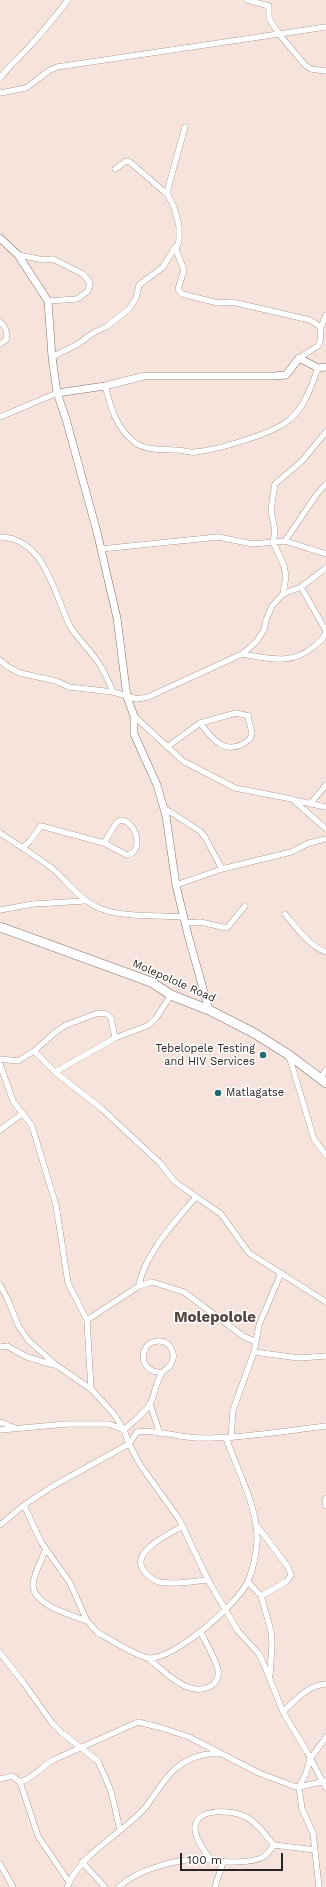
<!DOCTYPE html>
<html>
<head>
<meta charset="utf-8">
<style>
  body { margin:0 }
  #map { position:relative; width:326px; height:1887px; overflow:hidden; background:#f6e4dc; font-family:"Work Sans",sans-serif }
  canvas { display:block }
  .scale { position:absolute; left:180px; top:1853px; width:103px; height:18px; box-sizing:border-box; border:2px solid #2b2522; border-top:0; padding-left:5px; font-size:12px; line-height:14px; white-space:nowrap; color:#2b2522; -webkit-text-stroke:3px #fff; paint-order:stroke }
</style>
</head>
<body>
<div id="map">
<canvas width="326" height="1887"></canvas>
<div class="scale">100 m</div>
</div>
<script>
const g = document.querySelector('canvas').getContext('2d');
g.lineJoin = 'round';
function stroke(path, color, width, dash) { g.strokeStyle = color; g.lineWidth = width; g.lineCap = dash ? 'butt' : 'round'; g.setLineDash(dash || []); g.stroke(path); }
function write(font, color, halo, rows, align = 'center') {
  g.font = font + ' "Work Sans",sans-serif'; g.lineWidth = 3; g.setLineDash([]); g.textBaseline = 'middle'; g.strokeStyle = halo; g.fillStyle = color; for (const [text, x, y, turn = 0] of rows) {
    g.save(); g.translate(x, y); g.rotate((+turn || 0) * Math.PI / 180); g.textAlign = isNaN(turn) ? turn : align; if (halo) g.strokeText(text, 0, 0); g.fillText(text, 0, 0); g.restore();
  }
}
const minor = new Path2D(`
  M247,0L269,6V18L279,34L326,27
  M0,78C9,66 20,57 30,46C43,31 56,16 68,0
  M0,93L26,88L50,70L57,67L279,34L305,65L311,69L326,71
  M115,169L126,161L130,162L168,195L174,207L179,226V241L176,250L184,270L178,289L182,294L218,303L232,302L310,320L321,327
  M168,195V188L185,127
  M18,255L44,260L53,259L83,274L90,283L88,291L77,299L48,301
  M0,322C6,327 8,332 6,340L0,344
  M52,357L78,344L93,333L106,327L129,309L136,298L139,285L163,267L176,246
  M299,358L318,346L320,342L321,327L326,315
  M105,386C111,407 115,426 133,441C144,451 163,449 177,450C183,450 189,453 195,452C216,450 273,434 289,420C305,407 311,387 318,368
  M0,417L57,393
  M0,537C46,538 54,596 71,628C79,640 90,650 98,662C104,671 109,682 113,692
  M285,541L317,494L326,484
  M101,549L218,537L253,544L285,541L326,554
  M283,594L286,576L284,566L273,542L275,531L271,510L275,484L302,461L326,432
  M242,654C267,658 291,666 313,647C319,642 324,639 326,631L301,587
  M0,660L8,667L20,673L56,681L69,687L113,692L137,699L148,697L242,654L256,642L264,630L266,620L272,606L283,594L301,587L326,568
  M134,716L183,761L235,788L292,799L326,829
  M167,747L200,723L236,713L249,716L248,717L252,733L250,739C227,758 214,741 200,723
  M294,800L326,807
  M310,804L326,785
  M164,808L200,831L205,837L222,869
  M0,833C18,845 36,856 53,869C68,882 80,900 99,908C124,918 156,915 183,917
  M22,848L30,841L41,826L104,843L127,855C145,852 136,821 121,820L117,822L104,843
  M176,885L222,869L291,852L309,843L326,839
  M0,910L33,904L84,901
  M285,914C296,927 309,946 326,952
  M185,923L200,922L227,928L245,906
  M34,1051L57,1031L66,1025L98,1013L107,1014L111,1018L115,1038
  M289,1056L314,1139L326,1155
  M0,1059L18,1061L34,1051L55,1072L102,1109L160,1163L175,1182L221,1214L249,1253L326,1302
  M0,1064L13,1101L32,1126L56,1205L68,1283L87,1320L91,1389
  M55,1072L115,1038L149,1025L156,1018L171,995
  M320,1079L326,1070
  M0,1130L22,1114
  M0,1285L8,1300L18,1325L28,1340L56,1365L91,1389L113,1413L124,1430L129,1444L141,1466L179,1519L208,1580L238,1631L259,1654L263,1662L283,1712L307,1752L326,1788
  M139,1286C144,1254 175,1222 195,1198
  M87,1320L139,1286L152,1282L184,1292L243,1336L256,1342
  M0,1347L7,1346L27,1357L54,1365
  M254,1352L299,1358L326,1356
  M150,1404L160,1434
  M0,1422L15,1428
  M0,1430L67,1424H109L124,1430C132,1422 144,1414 150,1404C155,1395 156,1381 162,1373C165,1369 169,1368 171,1364C177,1354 170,1340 158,1341C142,1342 138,1362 151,1370C154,1372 159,1372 162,1373
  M231,1438L233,1410L254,1352L259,1325L281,1273
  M326,1498L325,1501L326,1506
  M24,1505L41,1542L70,1583L87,1621L97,1632C109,1639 136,1656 148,1658C173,1661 239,1603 248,1581C253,1569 256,1555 257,1542C259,1510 237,1469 226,1438
  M0,1525L24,1505L53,1486L129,1444L137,1432C157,1429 180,1438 201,1438C243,1438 284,1431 326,1426
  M183,1526C169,1534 129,1552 144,1571C148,1576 153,1580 159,1582C175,1585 192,1581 208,1580
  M46,1549C42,1559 34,1573 33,1584C32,1605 71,1615 87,1621
  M248,1582L261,1596L287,1581L291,1575L288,1567L255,1523
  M261,1596L271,1631L272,1644L270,1675
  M0,1653L23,1682L52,1723L62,1733L98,1761L111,1791L120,1830
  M148,1658C164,1671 189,1699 211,1686C216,1683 219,1677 218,1670C215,1657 206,1643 200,1631
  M283,1712C296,1700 308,1685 326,1684
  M0,1779L12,1776L20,1782C33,1778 41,1767 53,1760L138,1722L162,1728L189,1737L259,1773L293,1786L299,1787L326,1781
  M20,1782L38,1836L69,1882
  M274,1845C271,1849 267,1855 263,1857C253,1863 222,1863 211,1860C205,1852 194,1838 195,1827C197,1807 233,1810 246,1817C258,1823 265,1835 274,1845L315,1850
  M82,1862L105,1887
  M0,1864L13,1887
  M67,1887C82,1852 119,1836 144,1809C154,1797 162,1781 174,1770C185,1760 203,1752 218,1754
  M119,1887C134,1872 165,1863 186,1860C194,1859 203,1860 211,1860
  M215,1887L223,1862
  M319,1887L313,1833L302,1809L299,1787L306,1773L310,1759L326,1737`);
const tertiary = new Path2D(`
  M0,238L18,255L48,301L52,357L57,393L66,419L97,532L117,618L127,697L134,716V734L157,785L166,816L176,885L188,935L209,1010
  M57,393L105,386L144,376H274L286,375L299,358L318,368L326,367`);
const primary = new Path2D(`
  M0,927L151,982L171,995L209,1010L254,1033L289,1055L326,1083`);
stroke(minor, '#807169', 6);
stroke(tertiary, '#807169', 8);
stroke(primary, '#807169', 10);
stroke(minor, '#fff', 5.5);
stroke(tertiary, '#fff', 7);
stroke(primary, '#fff', 9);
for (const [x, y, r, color] of [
  [263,1055,4,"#1f6b6f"],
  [218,1093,4,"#1f6b6f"]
]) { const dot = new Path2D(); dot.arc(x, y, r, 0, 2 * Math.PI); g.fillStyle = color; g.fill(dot); stroke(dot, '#fff', 1.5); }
write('11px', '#2b2522', '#fff', [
  ["Molepolole Road",174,981,24]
]);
write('11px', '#2b2522', '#fff', [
  ["Tebelopele Testing",255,1049],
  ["and HIV Services",255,1062],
  ["Matlagatse",226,1093,"left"]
], 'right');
write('bold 15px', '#53453e', '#fff', [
  ["Molepolole",215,1318]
]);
</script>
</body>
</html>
